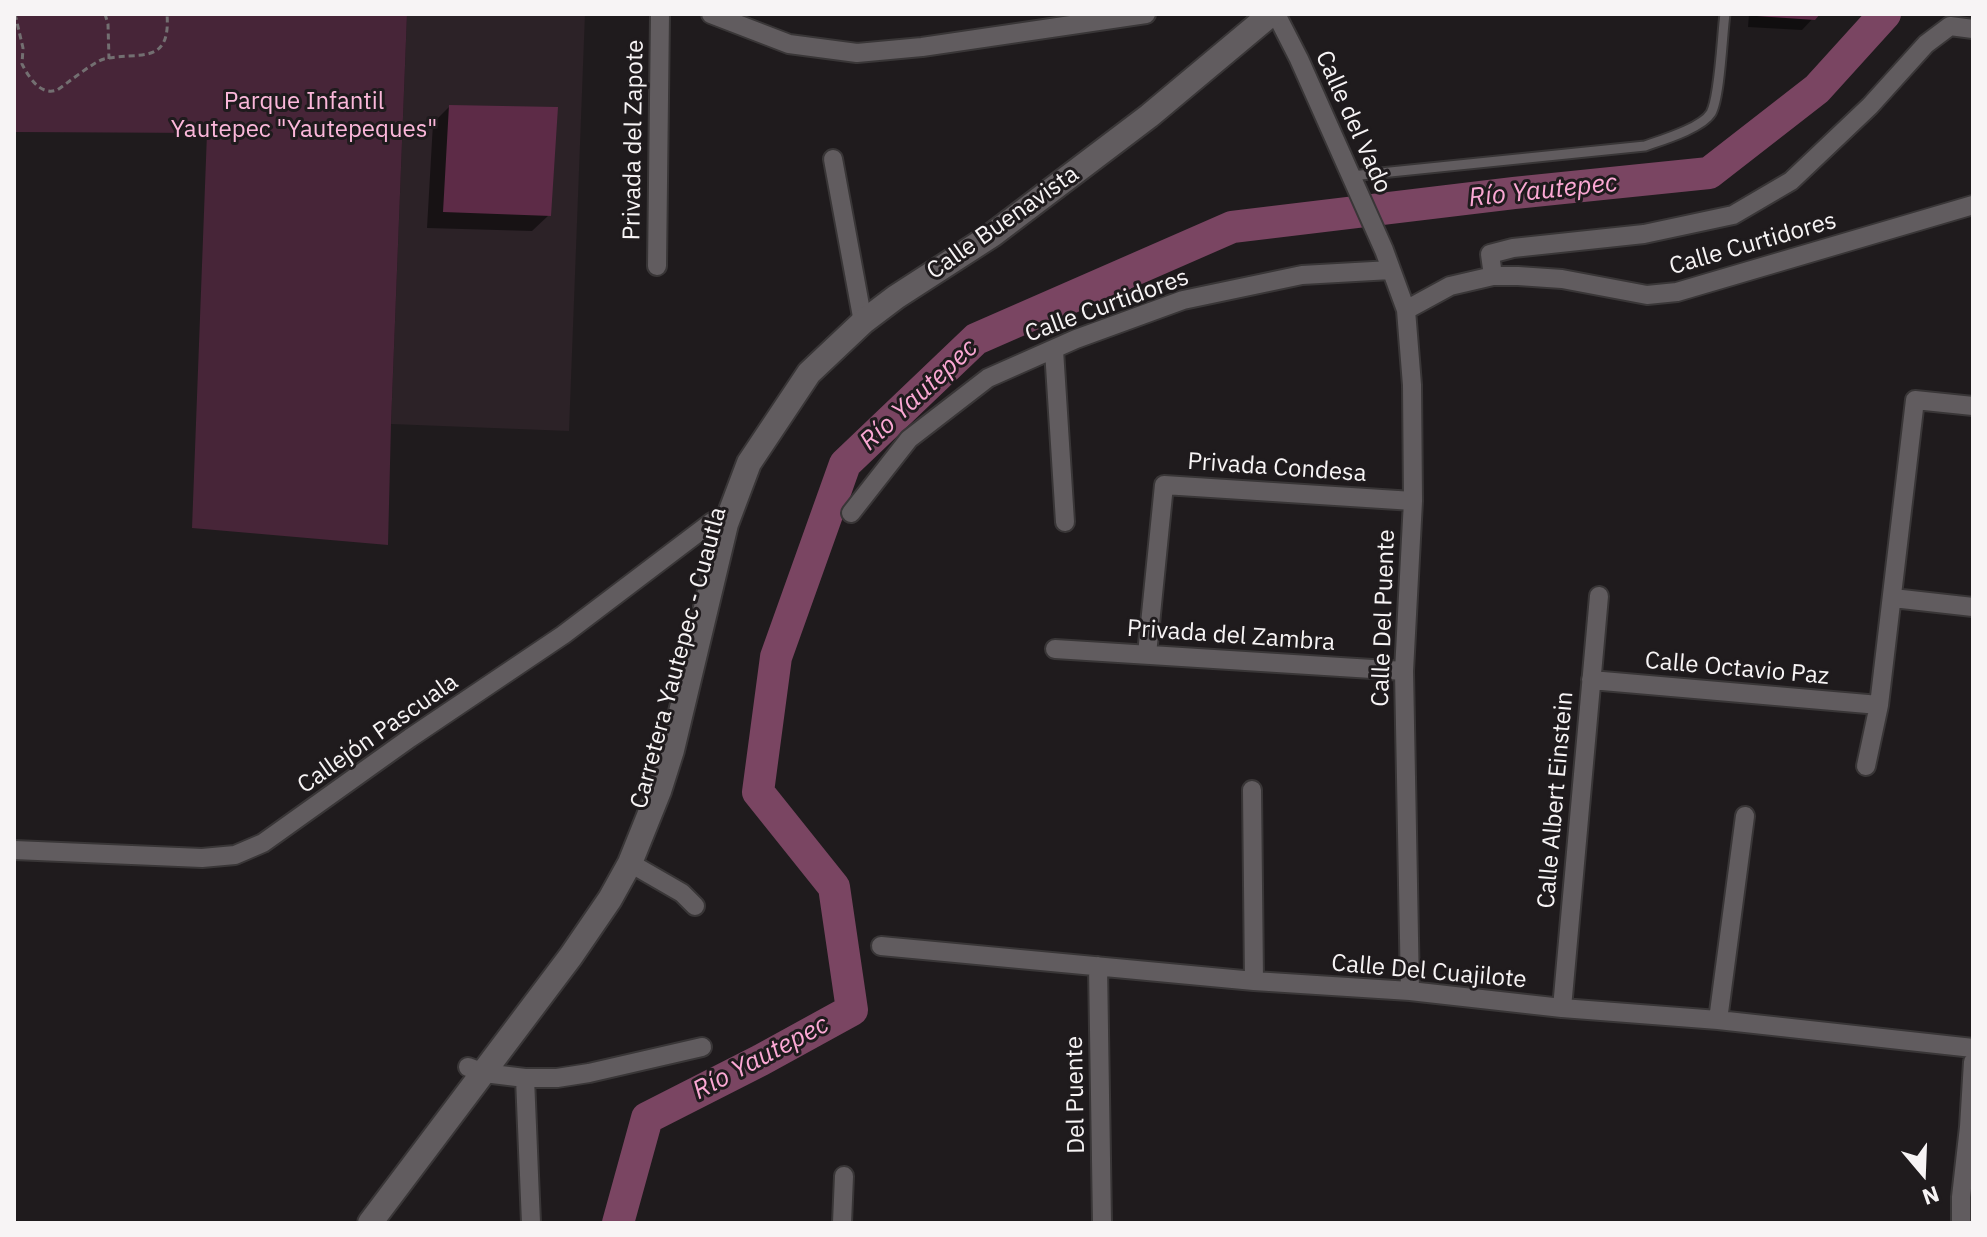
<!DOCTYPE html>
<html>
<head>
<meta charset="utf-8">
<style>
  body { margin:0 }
  #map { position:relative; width:1987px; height:1237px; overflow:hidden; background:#1f1b1d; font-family:"IBM Plex Sans",sans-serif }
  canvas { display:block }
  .frame { position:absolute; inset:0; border:16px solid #f7f4f5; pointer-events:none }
  .north { position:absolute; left:1883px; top:1133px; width:80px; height:80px; -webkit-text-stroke:6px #1f1b1d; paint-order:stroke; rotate:161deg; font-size:22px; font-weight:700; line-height:32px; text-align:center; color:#f7f4f5 }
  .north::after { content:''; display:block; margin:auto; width:28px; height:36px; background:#f7f4f5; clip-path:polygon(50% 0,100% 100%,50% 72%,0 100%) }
</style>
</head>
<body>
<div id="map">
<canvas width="1987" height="1237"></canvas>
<div class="frame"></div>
<div class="north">N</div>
</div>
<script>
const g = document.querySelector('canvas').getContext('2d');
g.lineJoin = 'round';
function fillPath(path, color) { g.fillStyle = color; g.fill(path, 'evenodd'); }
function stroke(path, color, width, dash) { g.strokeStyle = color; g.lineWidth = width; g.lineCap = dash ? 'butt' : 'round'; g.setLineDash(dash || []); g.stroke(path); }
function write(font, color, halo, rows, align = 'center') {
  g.font = font + ' "IBM Plex Sans",sans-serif'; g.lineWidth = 6; g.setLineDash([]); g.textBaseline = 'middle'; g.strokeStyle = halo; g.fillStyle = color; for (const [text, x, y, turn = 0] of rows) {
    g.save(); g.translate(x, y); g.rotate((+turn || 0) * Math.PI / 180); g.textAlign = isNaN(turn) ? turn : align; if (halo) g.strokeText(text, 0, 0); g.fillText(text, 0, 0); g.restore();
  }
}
fillPath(new Path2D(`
  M407,14H585L569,431L391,424Z`), '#2c2227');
fillPath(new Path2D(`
  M14,14H407L391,424L388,545L192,528L207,133L14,132Z`), '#472538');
fillPath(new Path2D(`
  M1749,14H1817L1802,30L1748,27Z
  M449,107L549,215L532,231L427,228L433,123Z`), '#0007');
stroke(new Path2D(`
  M618,1223L647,1118L761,1060L852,1010L834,887L758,792L776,657L845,464L976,339L1232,227L1514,193L1709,173L1817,89L1885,14`), '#7a4562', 32);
fillPath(new Path2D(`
  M1757,14H1820L1815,20L1757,16Z
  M449,105L558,107L551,216L443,212Z`), '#5d2b47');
const lane = new Path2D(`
  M1351,176L1645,146C1662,140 1702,128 1711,113C1720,97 1722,35 1725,14`);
const street = new Path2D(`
  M711,14L789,44L857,53L922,47L1146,14
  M1276,14L1299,59L1384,250L1406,310L1412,385L1413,501L1404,671L1410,991
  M833,159L863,322
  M657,266L660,14
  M1493,276L1490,254L1513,248L1644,234L1733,215L1791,181L1870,106L1926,44L1950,26L1973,29
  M1406,310L1450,286L1493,276H1518L1562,279L1647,295L1677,292L1973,205
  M1054,350L1065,522
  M851,513L909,439L988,378L1076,339L1183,300L1302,275L1391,270
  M1893,598L1973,607
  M1055,649L1404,671
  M1147,654L1164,485L1413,501
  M1591,680L1879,705
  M1866,766L1879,705L1915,400L1973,406
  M1252,790L1254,981
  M14,850L202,858L235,855L263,843L410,738L563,635L712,522L726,524
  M630,863L682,893L695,906
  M881,946L1254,981L1410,991L1562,1008L1718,1020L1973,1048
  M1098,966L1102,1223
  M1562,1008L1599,596
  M1718,1020L1745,816
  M468,1067L484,1073L525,1078L531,1223
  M525,1078H557L589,1073L702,1047
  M842,1223L844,1176
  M1961,1223V1197L1969,1127L1973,1062`);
const secondary = new Path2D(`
  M370,1223L571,956L610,899L630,863L659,791L672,750L726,524L749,463L809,373L863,322L896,297L992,235L1149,116L1271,14`);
stroke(lane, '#393637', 13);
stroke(street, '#393637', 22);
stroke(secondary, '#393637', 28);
stroke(new Path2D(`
  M15,14L23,48L22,64C29,78 41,96 57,90C68,83 93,62 104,59C138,51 171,67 167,14
  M105,14L108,24L109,59`), '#736f71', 3, [6, 4]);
stroke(lane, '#615c5f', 9);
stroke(street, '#615c5f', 18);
stroke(secondary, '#615c5f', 24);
write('24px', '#fbb7da', '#1f1b1d', [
  ["Parque Infantil",304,102],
  ["Yautepec \"Yautepeques\"",304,130]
]);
write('24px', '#f7f4f5', '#1f1b1d', [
  ["Calle del Vado",1353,122,66],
  ["Privada del Zapote",634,140,-89],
  ["Calle Buenavista",1003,223,-35],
  ["Calle Curtidores",1753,244,-16],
  ["Calle Curtidores",1107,306,-20],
  ["Privada Condesa",1277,468,4],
  ["Calle Del Puente",1384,618,-88],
  ["Privada del Zambra",1231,636,4],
  ["Carretera Yautepec - Cuautla",679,658,-75],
  ["Calle Octavio Paz",1737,669,5],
  ["Callejón Pascuala",378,734,-35],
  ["Calle Albert Einstein",1556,800,-85],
  ["Calle Del Cuajilote",1429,972,5],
  ["Del Puente",1076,1095,-91]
]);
write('italic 26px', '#fba8d4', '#1f1b1d', [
  ["Río Yautepec",1543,191,-6],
  ["Río Yautepec",919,395,-43],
  ["Río Yautepec",761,1058,-28]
]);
</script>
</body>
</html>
